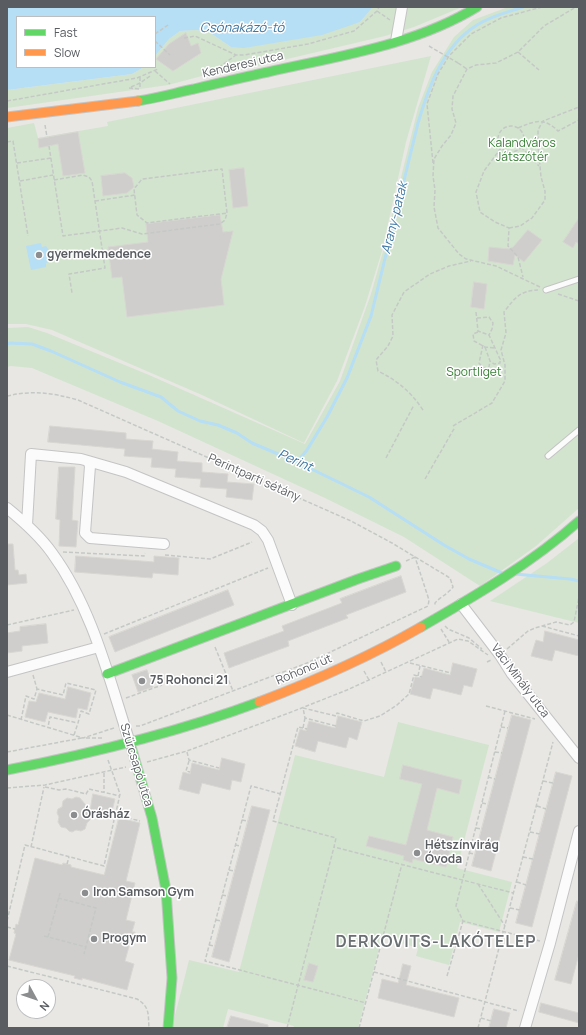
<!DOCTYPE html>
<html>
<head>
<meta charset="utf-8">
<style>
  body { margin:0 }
  #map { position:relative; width:586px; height:1035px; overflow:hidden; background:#e8e7e3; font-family:Manrope,sans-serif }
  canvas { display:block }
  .frame { position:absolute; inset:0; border:8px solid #595d61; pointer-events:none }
  .legend { position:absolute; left:16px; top:16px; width:140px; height:52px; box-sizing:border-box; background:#fff; border:1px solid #bdbec0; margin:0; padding:5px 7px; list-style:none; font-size:12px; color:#595d61 }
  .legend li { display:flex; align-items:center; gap:8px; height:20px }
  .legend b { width:20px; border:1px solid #bdbec0 }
  .north { position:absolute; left:16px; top:979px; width:40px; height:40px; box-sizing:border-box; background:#fff; border:1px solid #bdbec0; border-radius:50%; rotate:130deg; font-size:11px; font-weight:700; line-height:16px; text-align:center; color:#595d61 }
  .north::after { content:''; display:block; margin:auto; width:14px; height:18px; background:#8b8d8e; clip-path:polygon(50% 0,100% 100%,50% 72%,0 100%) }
</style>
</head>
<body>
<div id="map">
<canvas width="586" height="1035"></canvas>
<div class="frame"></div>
<ul class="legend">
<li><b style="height:5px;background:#63d668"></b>Fast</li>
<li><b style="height:5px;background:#ff974d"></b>Slow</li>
</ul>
<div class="north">N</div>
</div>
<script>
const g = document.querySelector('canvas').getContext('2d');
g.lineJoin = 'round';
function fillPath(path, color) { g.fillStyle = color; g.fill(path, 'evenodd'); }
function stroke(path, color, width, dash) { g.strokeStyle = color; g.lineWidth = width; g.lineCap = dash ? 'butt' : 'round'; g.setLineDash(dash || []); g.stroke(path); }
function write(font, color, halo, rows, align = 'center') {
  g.font = font + ' Manrope,sans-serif'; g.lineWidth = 3; g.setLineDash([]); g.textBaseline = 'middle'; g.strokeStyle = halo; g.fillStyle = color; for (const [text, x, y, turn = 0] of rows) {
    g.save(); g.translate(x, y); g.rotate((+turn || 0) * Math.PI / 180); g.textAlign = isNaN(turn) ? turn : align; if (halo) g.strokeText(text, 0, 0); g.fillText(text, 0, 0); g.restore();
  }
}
fillPath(new Path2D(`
  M373,7H462L414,27L385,36L232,72H217L168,85L7,108V90L132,74L144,67H155V56L169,39L180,31L196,30L209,32L231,47L360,22Z
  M508,7H579V508L536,546L480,586L404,537L325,498L158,421L32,368L11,366L7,367V328L28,327L47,333L149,375L305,444L340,381L371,294L382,255L418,108L432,72L454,37L473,20Z
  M431,56L406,142L382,251L365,306L337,381L304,443L202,395L52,330L26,324H7V128L34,123L38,138L108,126L107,122Z
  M579,538V623L490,601L547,563Z
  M398,722L489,745L457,868L512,882L499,932L460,922L449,965L416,956L418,948L382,937L358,1028H293L294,1026L228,1009L223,1028L172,1027L189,960L239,972L295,755L384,777Z`), '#d2e4ce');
fillPath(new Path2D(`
  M7,7H373L360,22L322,35L244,48L231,47L209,32L196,30L180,31L169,39L155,56V17H17V67H144L132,74L7,90Z
  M41,243L42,247L46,246L51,253L49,262L46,263V267L31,270L26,246Z`), '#b6def4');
stroke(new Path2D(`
  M7,344L10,343L32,344L51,351L120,382L161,397L178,411L200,421L218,425L237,433L252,443L297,462L369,497L444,545L469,559L502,573
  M297,462L307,450L327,417L347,378L371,316L418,123C429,86 443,46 477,25C491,16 508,12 523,7
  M515,574L570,579L579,581`), '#b6def4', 3);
const building = new Path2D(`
  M186,33L191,46L198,43L201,53L173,71L156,59L169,44Z
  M78,132L85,173L63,176L58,144L39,148L38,139Z
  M244,168L248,206L233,208L229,170Z
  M125,173L132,178L134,187L127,193L103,196L101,176Z
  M220,215L223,232L233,231L221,279L224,305L127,317L122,277L112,278L108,247L148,242L146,224Z
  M579,218V244L576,242L573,248L563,242Z
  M528,230L542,240L524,262L515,255L513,265L488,261L489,247L509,249L513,247Z
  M474,282L487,284L484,309L471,307Z
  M50,426L126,433V439L153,441L152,449L178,452L177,461L202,463V472L228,474L227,482L254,484L252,500L226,497L227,489L200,487L201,479L175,477L176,469L151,467L152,458L124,456L125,449L48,442Z
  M59,467H75L72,520L78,521L76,547L59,546L60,520L56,519Z
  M7,544H13L15,570H18L19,575L26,574L27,583L7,585Z
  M76,556L154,562V556L179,558L178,575L153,573L152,578L75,572Z
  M401,576L406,592L346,615L348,618L288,641L289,646L229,668L224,653L284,631L282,626L342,603L340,599Z
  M228,590L234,605L115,652L109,637Z
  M46,624L48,643L22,646V651L7,653V633L20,631V627Z
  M545,631L579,640V656L555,650L552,661L531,656L536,640L543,642Z
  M453,663L477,669L472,687L464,685L461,695L433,688L430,699L410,694L415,677L421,678L424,668L450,675Z
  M147,670L153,687L138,692L132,675Z
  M68,687L91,693L87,710L78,708L76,718L48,712L45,722L25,717L29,701L36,702L39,693L65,699Z
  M512,715L531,720L491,871L472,866Z
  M338,716L362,722L357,740L349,737L346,748L318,741L315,752L295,746L300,729L306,731L309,721L335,728Z
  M222,758L245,764L241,782L232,780L230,790L202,783L199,794L179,789L183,772L190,774L192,763L219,770Z
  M403,765L462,780L459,794L437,788L427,830L453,837L446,867L413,859L412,863L403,860L404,856L366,846L369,836L406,845L422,784L400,779Z
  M556,772L572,776L532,927L516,923Z
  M93,794L115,799L110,819L91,815L90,820L87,823L85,829L81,831L76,830L72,832L69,831L66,828L61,827L58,822L59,817L57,813L58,809L62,807L63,801L67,798L72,799L76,797L80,798L90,810Z
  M252,806L270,810L229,962L212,957Z
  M119,818L140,823L126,881L135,883L126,920L135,922L132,932H135L134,940L131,939L125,961L134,964L127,990L82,978V980L74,978L75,976L9,960L16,934L14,933L16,924L18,925L35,858L62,865L63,863L71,865V867L104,875Z
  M577,901L579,902V954L571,984L555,980Z
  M309,963L318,966L313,982L304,980Z
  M403,964L411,966L406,985L459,998L454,1017L378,998L382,979L398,983Z
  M541,1003L579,1013V1023L539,1012Z
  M494,1009L510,1013L506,1028H489Z
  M231,1016L268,1025V1028H227Z`);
fillPath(building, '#cfcecc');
stroke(building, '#d8d6d2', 1);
const lane = new Path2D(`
  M546,290L579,279
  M548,456L579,430`);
const street = new Path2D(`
  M396,41L402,7
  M88,461L126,472L254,525L262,531L268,540L292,605
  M7,508C23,521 40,536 52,553C93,609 109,679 130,743
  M27,525L31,454L81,459L88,461L90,466L85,533L90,538L164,544
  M461,604L500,655L512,674L579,758
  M7,672L99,647
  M525,1028L550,943L579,831`);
const fast = new Path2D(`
  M138,101C157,98 175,93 194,89C219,83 244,77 268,72C339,56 415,45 477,7
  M421,627C475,596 532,563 579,521
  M107,674L358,579L396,566
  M130,743L152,818L166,890L172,978L168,1028
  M7,770C94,753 176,733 259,702`);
const slow = new Path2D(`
  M7,117L138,101
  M259,702C314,681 369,657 421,627`);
stroke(lane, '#c4c4c4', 7);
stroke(street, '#c4c4c4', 12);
stroke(fast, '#c5c5c5', 11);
stroke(slow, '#c5c5c5', 11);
stroke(new Path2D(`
  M377,11L390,20
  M155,34L168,25
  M184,38L195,36L236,55H244L308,44L354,31L377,11L379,7
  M155,41L170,55
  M518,52L539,70
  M458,63L467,69
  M155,71L170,84
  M214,71L236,55
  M140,77V89
  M131,87L140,83L150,76
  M129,88L139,89
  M7,101L137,78L158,69
  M45,125L47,137
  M498 139a13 13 0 1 1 26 0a13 13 0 1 1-26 0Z
  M518,128C534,121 544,117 558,131L579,120
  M7,142L13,141L28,236
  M49,146L63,236L122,228L142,234L220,224L225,220L227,213L222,169L142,179L134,189L137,215L147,223L227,213
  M521,147L539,166
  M501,148L484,171L476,192L480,212L495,222L509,228L508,246L518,257L523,277
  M17,163L51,158
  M433,163L427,104L438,74L449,56L471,34L501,18L542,7
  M54,180L83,175L89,177L92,181L105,268L69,274L72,293
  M20,181L53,175
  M95,201L135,195
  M509,228L520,226L532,218L545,200V191L541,177L538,145V130L543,121L579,107
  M540,287L496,266L466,259L459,254L438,228L434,207L435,190L433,176L434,159L442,146L451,135L456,123L452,109L453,96L467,69L476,65L496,63L518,52L544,26L576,7
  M558,294L579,301
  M476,312L478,331L489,335L500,359H503
  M477,318L489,317L493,323L492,329L489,335
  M478,332L473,334L474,341L485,347L495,348
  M483,345L479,363L483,368L489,367L490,361
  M485,347L490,361L494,364L500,363V359
  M7,396C33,390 53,393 78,400L351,521L392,543L450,578L453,587C448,594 440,597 435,603V605
  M423,410C411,392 398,381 378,371L376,360L388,346L393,336L392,315L404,292L430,274L449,266L471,261
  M453,426L492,403L505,381V365L501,350L506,333L504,312C515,298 519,291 538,290
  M386,458L414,405
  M425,479L455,427
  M63,552L144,556L145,553
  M165,555L210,559L252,542
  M406,561L415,557
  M7,625L74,610
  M445,626L448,629L469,638L482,649
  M542,626L579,636
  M441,629L449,642
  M104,634L268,568
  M215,647L233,691
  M507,649L528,631L535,628L556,622L570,625L574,622L579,597
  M381,662L386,672
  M487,662L491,660
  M410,663L451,673
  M420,666L418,676L422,677
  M364,671L369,680
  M33,675L37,689
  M126,698L162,685
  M486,706L535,719
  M505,711L456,906L463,921L540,941
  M7,715L83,738L114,728
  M305,718L303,728L307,729
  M21,720L26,696L34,699L37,689L63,695L66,683L96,690L89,714L81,711L78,723L50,717L48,727
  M136,726H140L307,663L428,606L429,600L415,557
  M336,726L305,718L303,708L336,716L337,713L364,721L380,716L397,705L409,694L414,675L418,676
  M501,727L508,728
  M303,728L298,727L273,821L336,838L334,847L513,893
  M74,735L78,723
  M86,738H102
  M7,752L82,738
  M187,752L189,760L219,768
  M495,752L502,753
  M108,760L120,794L115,817
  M189,761L186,771L190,772
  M147,762L187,751L294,711L347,690L458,639L468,641L488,655
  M104,773V793
  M488,777L495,779
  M543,781L553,783
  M45,787L59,790L66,789L86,794L89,789L120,796
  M7,788L45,785L126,767
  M281,794L251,786L205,961L366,1003
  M482,803L488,804
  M537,806L546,809
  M116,815L140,821
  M242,820L248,821
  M476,828L482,829
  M530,832L540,834
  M235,845L241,846
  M31,847L44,787
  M469,853L475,854
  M523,857L533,859
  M67,864L69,857
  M229,870L234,871
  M517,882L526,885
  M478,884L505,926
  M222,895L228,896
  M58,898L96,908L84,954
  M510,908L520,910
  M216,920L221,921
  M7,921L25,845L104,866L114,820
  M7,927L15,929
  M44,936L86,947
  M48,937L60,893
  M209,945L214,946
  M7,966L137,999C150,1007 148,1014 149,1028
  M374,972L519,1011
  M447,976L463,921
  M481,1018L491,1021
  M287,1028L334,847
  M359,1028L402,864
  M478,1028L553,742`), '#c4c9c6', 1.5, [4, 2]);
stroke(lane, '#fcfbfb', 5);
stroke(street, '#fcfbfb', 10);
stroke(fast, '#63d668', 9);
stroke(slow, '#ff974d', 9);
stroke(new Path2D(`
  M429,46L458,63`), '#c4c9c6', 1.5, [4, 2]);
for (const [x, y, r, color] of [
  [39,255,4,"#8b8d8e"],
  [142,681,4,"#8b8d8e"],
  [74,815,4,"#8b8d8e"],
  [417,853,4,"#8b8d8e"],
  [85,893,4,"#8b8d8e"],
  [94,939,4,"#8b8d8e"]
]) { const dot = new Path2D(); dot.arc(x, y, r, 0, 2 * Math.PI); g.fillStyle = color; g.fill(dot); stroke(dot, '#fff', 1.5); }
write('12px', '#595d61', '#fff', [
  ["Kenderesi utca",243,65,-13],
  ["Perintparti sétány",254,478,24],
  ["Rohonci út",304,670,-23],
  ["Váci Mihály utca",520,681,53],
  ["Szűrcsapó utca",136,765,73]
]);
write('12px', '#398137', '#fff', [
  ["Kalandváros",522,144],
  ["Játszótér",522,158],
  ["Sportliget",474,373]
]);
write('bold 12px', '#595d61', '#fff', [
  ["gyermekmedence",47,255],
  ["75 Rohonci 21",150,681],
  ["Órásház",82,815],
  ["Hétszínvirág",425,846],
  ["Óvoda",425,860],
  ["Iron Samson Gym",93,893],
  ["Progym",102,939]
], 'left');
write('italic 13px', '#3d76a2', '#fff', [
  ["Csónakázó-tó",242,28],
  ["Arany-patak",395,218,-76],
  ["Perint",295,461,24]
]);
g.letterSpacing = '1px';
write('bold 16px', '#6a6f72', '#fff', [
  ["DERKOVITS-LAKÓTELEP",436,943]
]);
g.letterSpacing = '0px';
</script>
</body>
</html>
